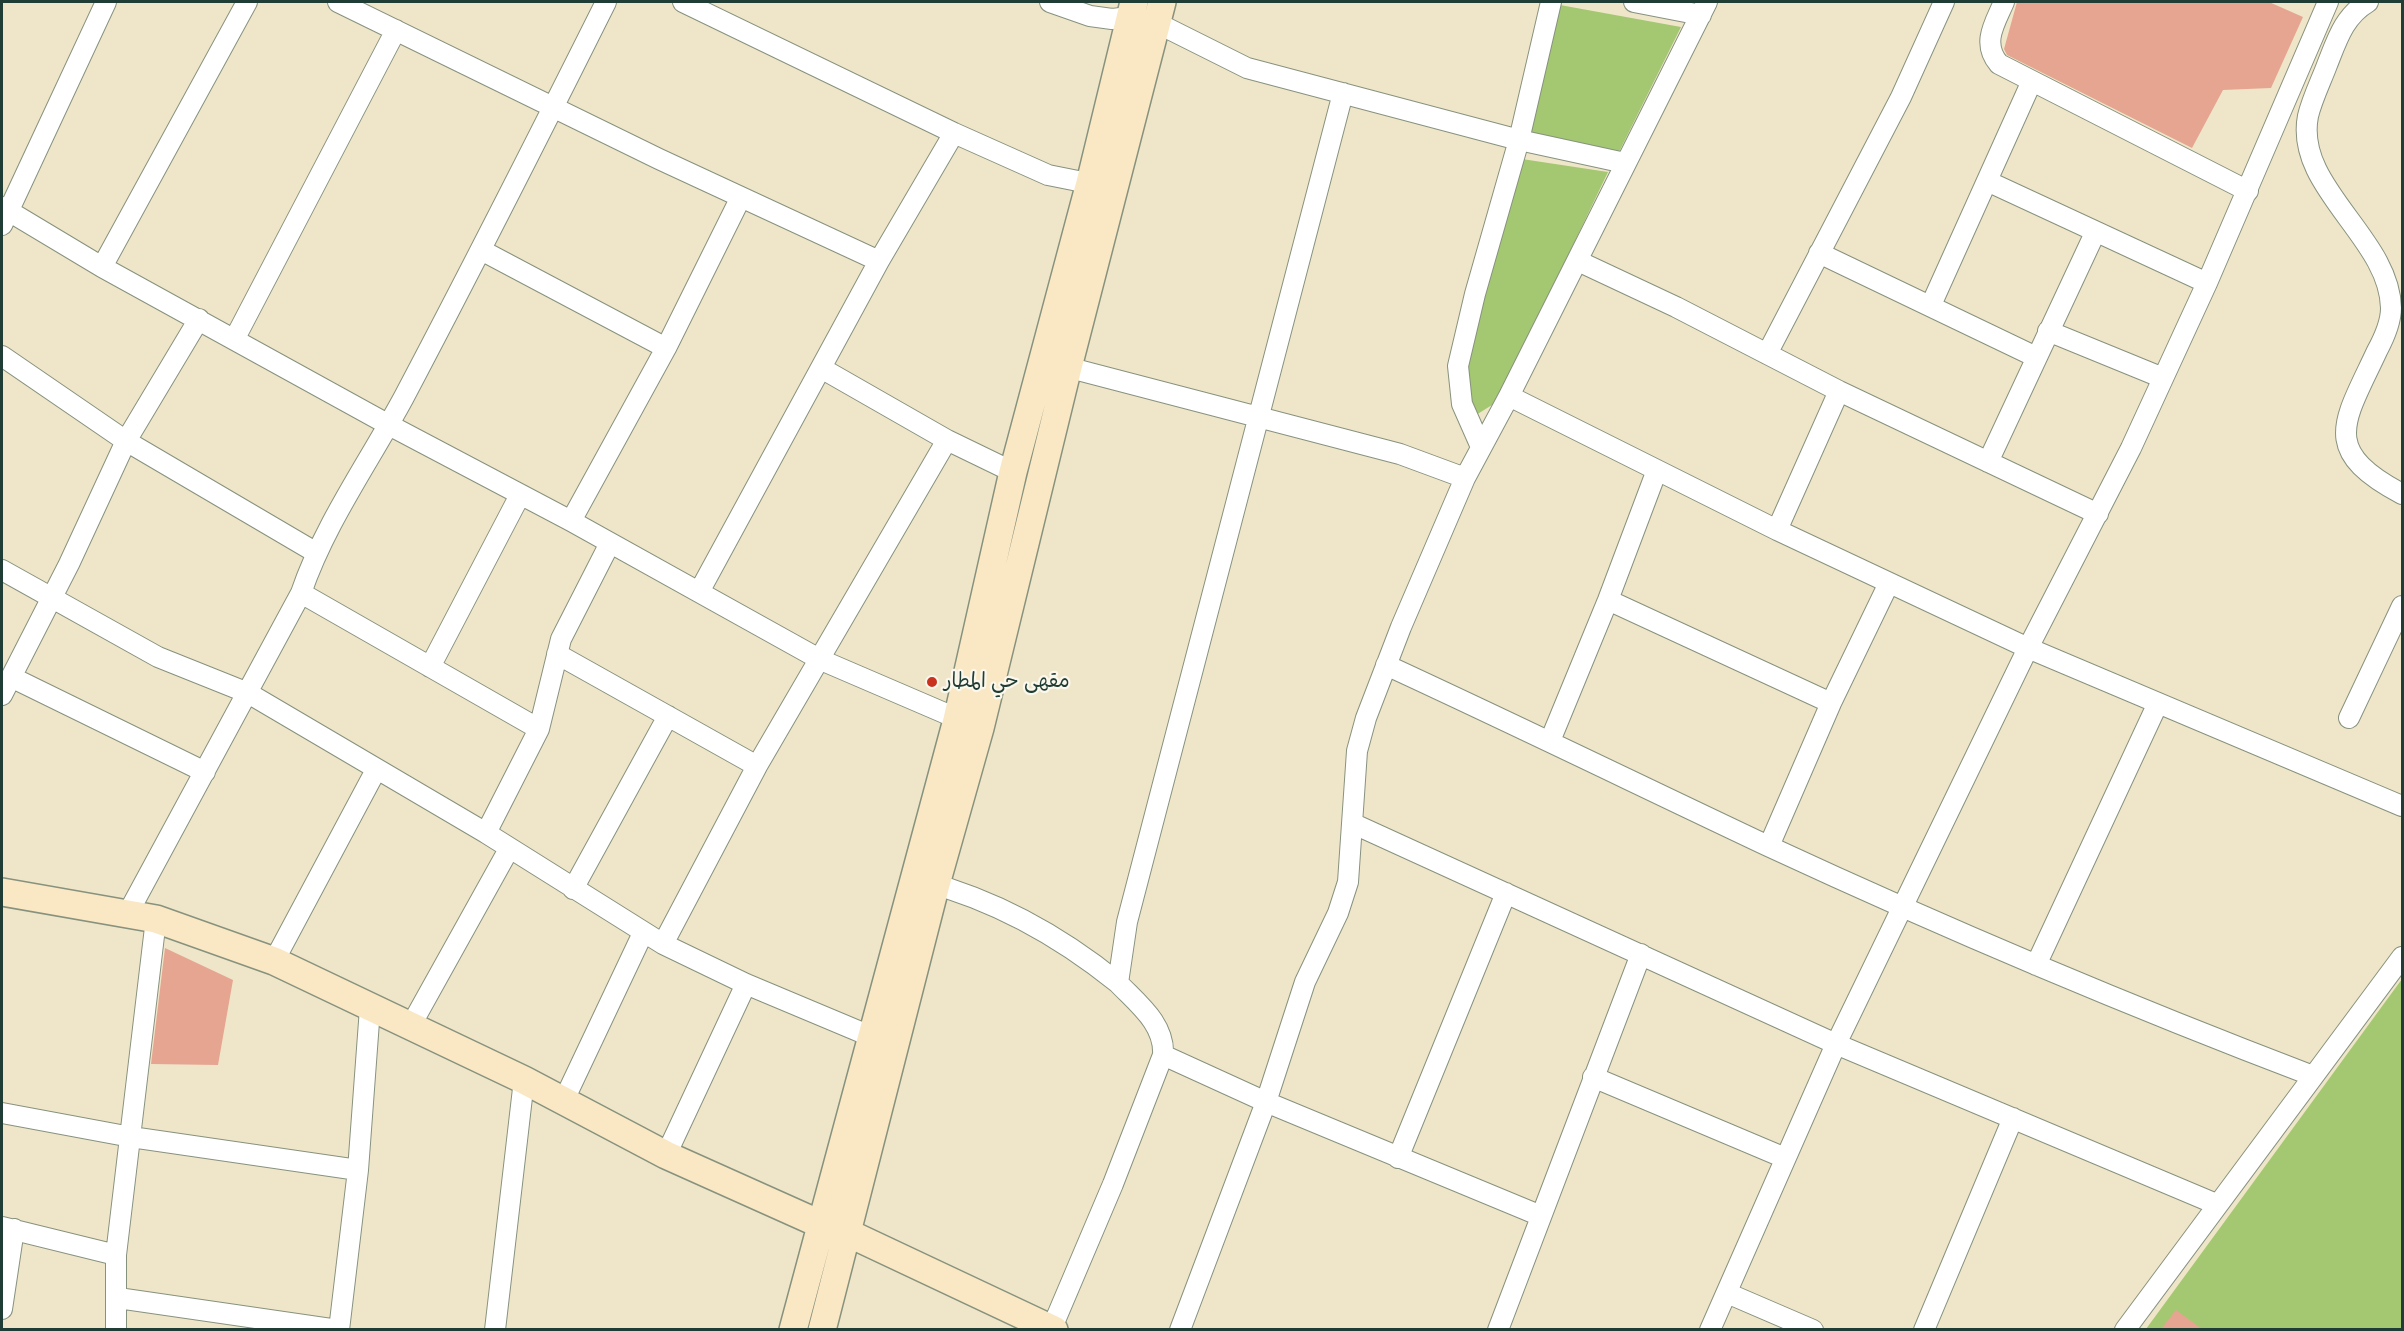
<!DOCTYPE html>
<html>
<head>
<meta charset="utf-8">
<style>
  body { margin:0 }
  #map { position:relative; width:2404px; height:1331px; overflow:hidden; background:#efe6c9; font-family:Sriracha,sans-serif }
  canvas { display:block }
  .frame { position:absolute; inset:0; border:3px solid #1f3d34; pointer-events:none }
</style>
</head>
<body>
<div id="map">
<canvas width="2404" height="1331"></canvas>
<div class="frame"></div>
</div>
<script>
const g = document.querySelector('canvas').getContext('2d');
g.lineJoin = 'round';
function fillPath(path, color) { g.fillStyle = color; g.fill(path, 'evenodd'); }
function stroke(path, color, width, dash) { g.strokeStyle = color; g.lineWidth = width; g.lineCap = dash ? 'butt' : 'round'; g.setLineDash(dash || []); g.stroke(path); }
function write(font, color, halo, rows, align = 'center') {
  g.font = font + ' Sriracha,"Playpen Sans Arabic",sans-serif'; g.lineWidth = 4.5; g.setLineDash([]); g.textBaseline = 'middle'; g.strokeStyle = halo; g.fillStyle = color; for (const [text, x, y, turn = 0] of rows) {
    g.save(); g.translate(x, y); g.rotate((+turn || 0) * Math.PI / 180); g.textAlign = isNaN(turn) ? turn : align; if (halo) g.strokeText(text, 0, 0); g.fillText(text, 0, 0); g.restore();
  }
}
fillPath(new Path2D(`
  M1560,5L1681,27L1617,156L1525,135Z
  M1522,159L1608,172L1505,387L1492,405L1476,415L1465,392L1468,357Z
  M2402,979V1329H2146Z`), '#a4c871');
fillPath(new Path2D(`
  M2017,2H2269L2303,17L2271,88L2223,90L2192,148L2007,55L2004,49Z
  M165,948L233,980L218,1065L151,1064Z
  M2176,1310L2202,1329H2161Z`), '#e6a591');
const street = new Path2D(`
  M338,2L659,159L879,261
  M683,2L954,133L1048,175L1103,186
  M1050,2L1090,16L1112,19L1130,17L1157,23L1247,68L1519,140L1625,163
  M1634,2L1701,15
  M2004,2C1995,23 1981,43 1999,64L2248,191
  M2368,2C2344,16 2337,40 2327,65C2321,81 2312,99 2308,116C2294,187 2390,238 2391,308C2391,323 2384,338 2377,351C2344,422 2319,450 2402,494
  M1987,181L2207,283
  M2,207L102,267L389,425L571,521L821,660L970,724
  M2,225L106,2
  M481,250L666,348
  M1819,253L2036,357
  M1578,261L1676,307L1839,391L2098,514
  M102,267L247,2
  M1931,305L2031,83
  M2048,331L2163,378
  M235,338L396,30
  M1767,354L1901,97L1944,2
  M2,356L126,441L315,552
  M1055,364L1400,454L1465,478
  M821,368L947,440L1013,472
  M1509,396L1777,530L2028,648L2402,806
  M1481,447L1462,404L1458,366L1475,294L1519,140L1551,2
  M1988,462L2095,233
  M571,521L666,348L741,197
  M1777,530L1839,391
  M2,570L158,657L248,693L486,833L663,944L746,984L870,1036L885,1038
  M699,592L879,261L954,133
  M301,593L539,729
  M1608,600L1831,703
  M557,654L757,766
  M1386,665C1514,724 1641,786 1768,846C1947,929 2129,1006 2313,1076
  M430,667L520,495
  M11,677L205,772
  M2,695L69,564L126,441L199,319
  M2349,718L2402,606
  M1550,741L1608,600L1657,470
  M1354,824L1836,1044L2216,1204
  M486,833L539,729L561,639L610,543
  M1769,846L1831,703L1889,583
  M923,881C995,900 1060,936 1118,983
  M573,889L668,716
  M128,913L301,593C325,523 369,462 404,397C473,266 540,134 606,2
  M663,944L757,766L947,440
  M274,961L376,770
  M2036,965L2158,703
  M410,1027L509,849
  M1163,1055L1266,1102L1541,1216
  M1593,1077L1785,1158
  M564,1100L643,933
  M2,1113L131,1137L358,1170
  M666,1155L746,984
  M1398,1158L1506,893
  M2,1227L116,1255
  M1727,1293L1813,1330
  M118,1298L338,1330
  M2,1309L14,1229
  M116,1330V1255L156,919
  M339,1330L358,1170L370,1008
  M495,1330L524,1080
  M1051,1330L1113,1184L1163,1055C1165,1024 1138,1004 1118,983L1127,922L1343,93
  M1180,1330L1266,1102L1305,982L1338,913L1348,882L1357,751L1366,718L1401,627L1465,478L1509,396L1707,2
  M1498,1330L1641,954
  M1710,1330L1836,1044L2028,648L2131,448L2207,283L2328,2
  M1924,1330L2013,1118
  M2125,1330L2402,957`);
const secondary = new Path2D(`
  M2,892L156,919L274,961L524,1080L666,1155L820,1224L848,1233L1054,1330
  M793,1330L957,720L1013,472L1090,183L1134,2
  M822,1330L936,884L980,728L1068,367L1162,2`);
stroke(street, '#87927e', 22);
stroke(secondary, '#87927e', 30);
stroke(street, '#fff', 20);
stroke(secondary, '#fae7c3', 27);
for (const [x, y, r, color] of [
  [932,682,6,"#c8321e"]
]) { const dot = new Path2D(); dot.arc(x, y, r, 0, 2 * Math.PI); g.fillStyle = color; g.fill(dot); stroke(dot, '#fbf7ec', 2); }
write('20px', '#1f3d34', '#fbf7ec', [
  ["مقهى حي المطار",944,682]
], 'left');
</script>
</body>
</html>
